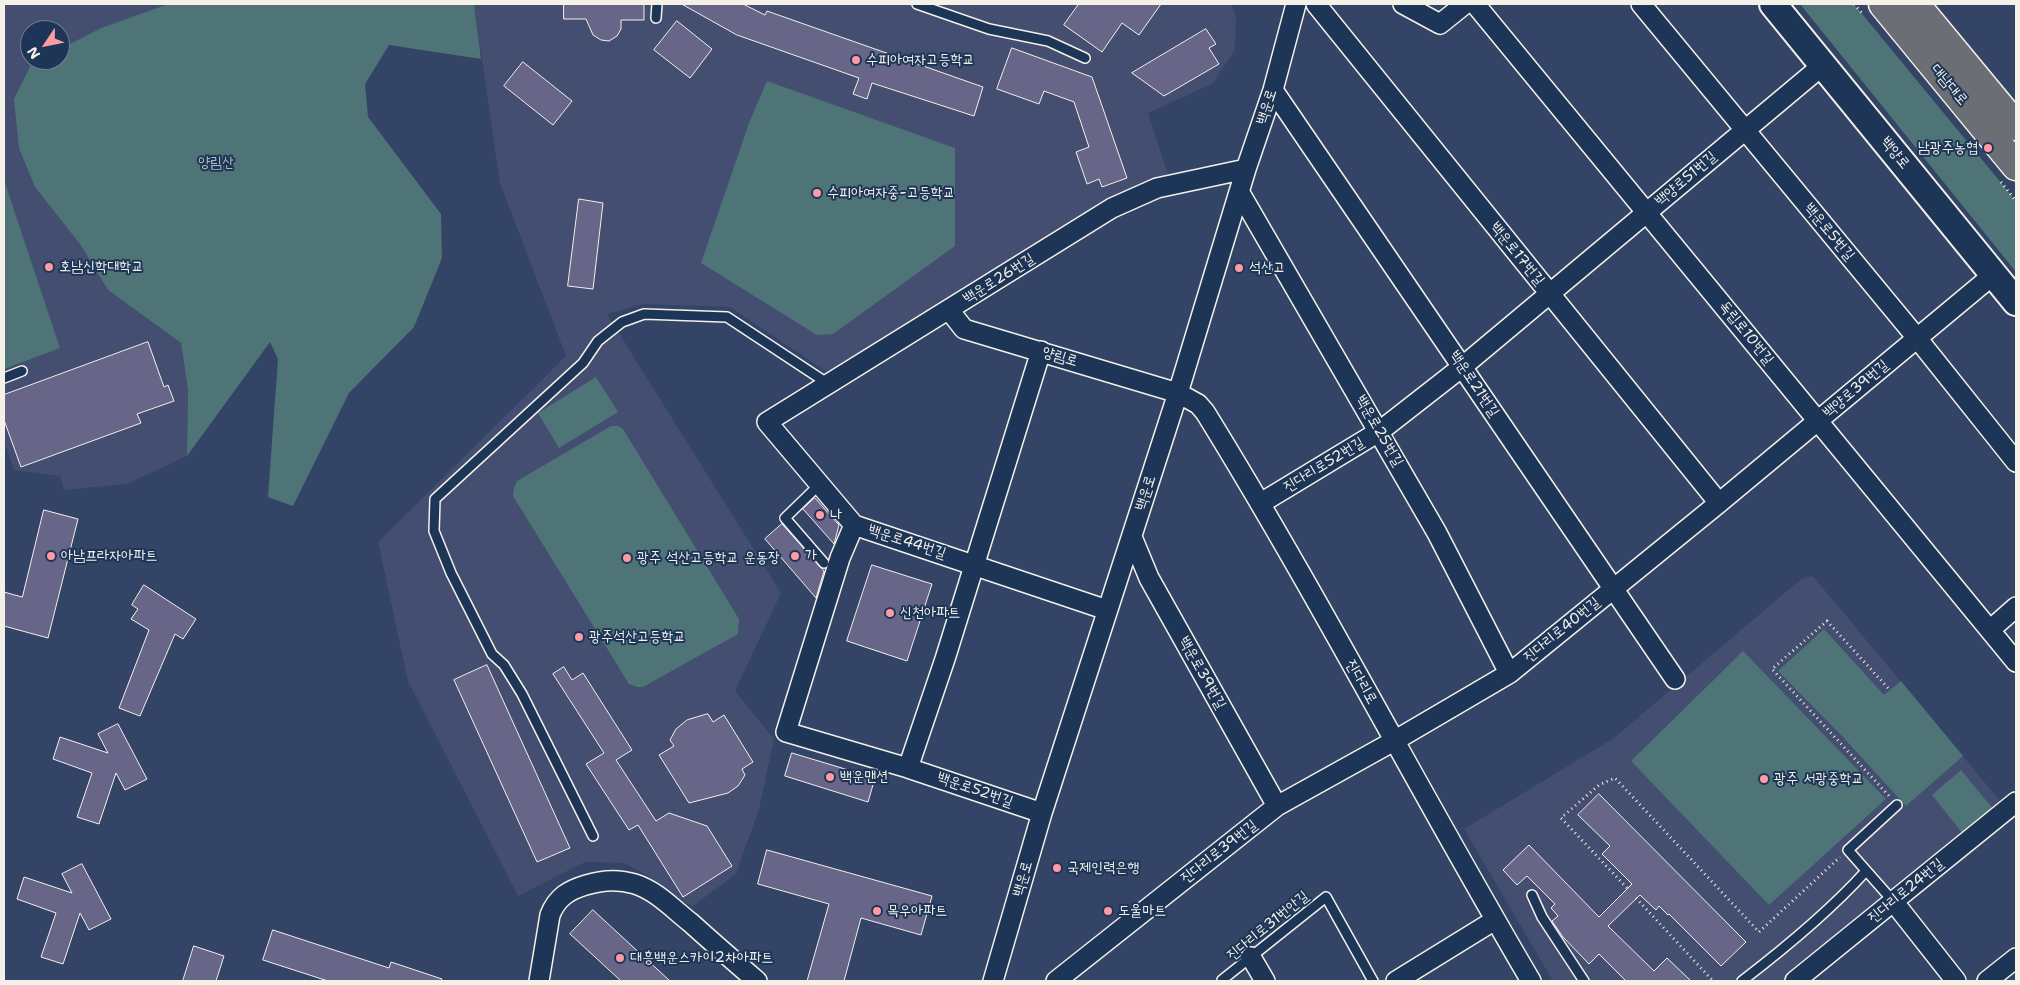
<!DOCTYPE html>
<html>
<head>
<meta charset="utf-8">
<style>
  body { margin:0 }
  #map { position:relative; width:2020px; height:985px; overflow:hidden; background:#346; font-family:"Shantell Sans",sans-serif }
  canvas { display:block }
  .frame { position:absolute; inset:0; border:5px solid #f4f1e8; pointer-events:none }
  .north { position:absolute; left:20px; top:20px; width:50px; height:50px; box-sizing:border-box; background:#1d3557; border:1px solid #738091; border-radius:50%; rotate:236deg; font-size:14px; font-weight:700; line-height:20px; text-align:center; color:#f4f1e8 }
  .north::after { content:''; display:block; margin:auto; width:18px; height:22px; background:#ff9aa2; clip-path:polygon(50% 0,100% 100%,50% 72%,0 100%) }
</style>
</head>
<body>
<div id="map">
<canvas width="2020" height="985"></canvas>
<div class="frame"></div>
<div class="north">N</div>
</div>
<script>
const g = document.querySelector('canvas').getContext('2d');
g.lineJoin = 'round';
function fillPath(path, color) { g.fillStyle = color; g.fill(path, 'evenodd'); }
function stroke(path, color, width, dash) { g.strokeStyle = color; g.lineWidth = width; g.lineCap = dash ? 'butt' : 'round'; g.setLineDash(dash || []); g.stroke(path); }
function write(font, color, halo, rows, align = 'center') {
  g.font = font + ' "Shantell Sans","Poor Story",sans-serif'; g.lineWidth = 4; g.setLineDash([]); g.textBaseline = 'middle'; g.strokeStyle = halo; g.fillStyle = color; for (const [text, x, y, turn = 0] of rows) {
    g.save(); g.translate(x, y); g.rotate((+turn || 0) * Math.PI / 180); g.textAlign = isNaN(turn) ? turn : align; if (halo) g.strokeText(text, 0, 0); g.fillText(text, 0, 0); g.restore();
  }
}
fillPath(new Path2D(`
  M4,4H168L101,28L60,49V30H30V60H40L31,65L80,244L108,290L181,343L188,390L187,456L127,484L64,490L60,476L14,470L6,446L4,447Z
  M474,4H1231L1236,18L1235,50L1212,84L1148,113L1168,175L1108,202L827,372L730,307L644,304L607,314L781,593L735,691L774,739L759,809L736,874L692,907L647,875L624,863L585,862L518,896L408,681L378,542L566,356L500,183Z
  M1813,576L2001,802L1877,908L1781,981H1553L1464,829L1614,738L1801,579Z`), '#434e70');
fillPath(new Path2D(`
  M168,4H474L481,59L389,45L365,84L368,117L441,214L442,258L414,327L349,393L293,506L268,497L278,359L270,342L187,456L188,390L181,343L108,290L80,244L35,187L19,148L14,99L31,65L40,60H60V49L101,28Z
  M1800,4H1854L2016,201V272Z
  M767,81L955,148V246L833,334L817,335L701,263L749,123Z
  M4,180L60,348L4,369Z
  M596,377L618,412L559,448L538,413Z
  M611,426H618L623,429L739,619L738,634L643,687H637L629,684L513,496L514,488L517,481Z
  M1824,629L1884,695L1901,681L1963,756L1906,806L1842,736L1778,671Z
  M1743,651L1886,799L1769,905L1631,761Z
  M1961,770L1993,809L1963,834L1932,795Z`), '#4e7477');
const building = new Path2D(`
  M564,4H644V20H621V29L617,36L609,41L601,40L593,35L586,19H564Z
  M682,4H743L765,15L767,11L983,87L974,116L872,83L867,99L853,94L859,78L737,35Z
  M1079,4H1161L1139,35L1122,23L1102,52L1064,25Z
  M677,21L712,49L690,78L654,50Z
  M1206,29L1216,44L1209,48L1219,64L1164,96L1132,73Z
  M1012,48L1092,77L1127,178L1102,187L1099,179L1087,184L1076,152L1089,147L1074,102L1044,91L1039,104L997,89Z
  M523,62L572,101L553,125L504,86Z
  M579,199L603,203L593,289L568,286Z
  M148,342L164,387L168,385L174,401L137,414L141,423L21,467L4,420V395Z
  M815,498L839,525L834,544L803,509Z
  M44,510L78,519L48,638L4,626V592L22,597Z
  M782,524L824,571L816,598L765,539Z
  M872,565L932,584L907,661L847,641Z
  M144,585L196,619L183,639L175,634L140,716L119,708L149,630L131,619L138,609L132,605Z
  M487,665L570,848L537,862L454,680Z
  M564,667L572,680L583,673L632,750L616,760L656,821L669,813L707,826L732,866L683,897L638,825L629,830L586,764L604,753L553,674Z
  M708,714L713,722L724,715L753,762L742,769L745,775L738,786L728,793L689,803L659,755L674,746L670,740L676,729L687,720Z
  M118,724L147,779L125,790L116,773L99,824L77,817L92,773L53,759L60,737L108,753L98,734Z
  M792,753L875,778L868,802L785,776Z
  M1599,794L1746,942L1721,966L1669,914L1668,915L1659,906L1656,910L1640,895L1608,926L1654,971L1667,958L1691,981H1626L1599,954L1589,964L1563,937L1552,921L1558,916L1551,908L1555,904L1527,876L1517,885L1503,870L1529,845L1599,917L1632,884L1602,854L1610,846L1578,815Z
  M767,850L932,896L921,935L861,918L844,981H807L829,904L758,884Z
  M82,864L111,919L89,930L80,913L63,964L41,957L56,913L17,899L24,877L72,893L62,874Z
  M593,910L670,981H621L570,934Z
  M273,930L389,968L391,962L442,979L441,981H328L263,960Z
  M194,946L224,956L216,981H183Z`);
fillPath(building, '#676688');
stroke(building, '#f4f1e8', 1);
const lane = new Path2D(`
  M917,4L989,29L1048,41L1085,58
  M656,18L657,4
  M4,378L22,371
  M820,484L785,518L824,563
  M593,836L522,694L504,665L492,654L451,573L434,531L435,499L583,363L598,341L622,322L644,314L727,317L827,383
  M1532,895L1542,917L1584,981
  M1893,901L1848,850L1897,805
  M1222,980L1326,897L1373,981
  M1742,981C1785,948 1829,912 1866,871`);
const street = new Path2D(`
  M1316,4L1719,503
  M1403,4L1440,24L1465,4
  M1475,4L2016,662
  M1641,4L1917,338L2016,462
  M1273,90L1675,679
  M1240,193L1437,533L1509,673
  M949,310L964,329L1178,393L1198,404L1205,412C1320,598 1420,793 1531,981
  M1261,503L1380,431L1462,367L1823,65
  M854,525L840,558L786,732L908,768L1042,813
  M1132,537L1149,578L1277,806
  M1107,610L854,525L767,422L1112,208L1157,188L1246,169
  M1990,630L2016,607
  M908,768L945,659L1041,351
  M1893,901L1956,981
  M1251,957L1265,981
  M539,981L550,915C557,897 569,890 586,885C602,880 619,879 635,884C657,891 673,909 691,923C713,943 735,962 757,981
  M993,981L1042,813L1178,393L1246,169L1273,90L1296,4
  M1056,981L1277,806L1394,741L1510,673L1719,503L1993,275
  M1396,981L1495,920
  M1795,981L2016,802
  M1987,981L2016,958`);
const secondary = new Path2D(`
  M1773,4L2016,302`);
const primary = new Path2D(`
  M1883,4L2016,166
  M1915,4L2016,126`);
stroke(lane, '#f4f1e8', 12);
stroke(street, '#f4f1e8', 22);
stroke(secondary, '#f4f1e8', 30);
stroke(primary, '#f4f1e8', 31);
stroke(new Path2D(`
  M1854,4L1864,15
  M2001,182L2016,201
  M1888,688L1827,621L1772,669L1890,797
  M1627,888L1561,818L1599,785L1615,778L1759,932L1840,857
  M1636,898L1713,981`), '#f4f1e8', 3, [1, 4]);
stroke(lane, '#1d3557', 9);
stroke(street, '#1d3557', 19);
stroke(secondary, '#1d3557', 26);
stroke(primary, '#6b6f75', 28);
for (const [x, y, r, color] of [
  [856,60,5,"#ff9aa2"],
  [1988,148,5,"#ff9aa2"],
  [817,193,5,"#ff9aa2"],
  [49,267,5,"#ff9aa2"],
  [1239,268,5,"#ff9aa2"],
  [820,515,5,"#ff9aa2"],
  [51,556,5,"#ff9aa2"],
  [795,556,5,"#ff9aa2"],
  [627,558,5,"#ff9aa2"],
  [890,613,5,"#ff9aa2"],
  [579,637,5,"#ff9aa2"],
  [830,777,5,"#ff9aa2"],
  [1764,779,5,"#ff9aa2"],
  [1057,868,5,"#ff9aa2"],
  [877,911,5,"#ff9aa2"],
  [1108,911,5,"#ff9aa2"],
  [620,958,5,"#ff9aa2"]
]) { const dot = new Path2D(); dot.arc(x, y, r, 0, 2 * Math.PI); g.fillStyle = color; g.fill(dot); stroke(dot, '#1d3557', 2); }
write('15px', '#f4f1e8', '#1d3557', [
  ["수피아여자고등학교",866,60],
  ["남광주농협",1978,148,"right"],
  ["수피아여자중-고등학교",827,193],
  ["호남신학대학교",59,267],
  ["석산고",1249,268],
  ["나",830,515],
  ["아남프라자아파트",61,556],
  ["가",805,556],
  ["광주 석산고등학교 운동장",637,558],
  ["신천아파트",900,613],
  ["광주석산고등학교",589,637],
  ["백운맨션",840,777],
  ["광주 서광중학교",1774,779],
  ["국제인력은행",1067,868],
  ["목우아파트",887,911],
  ["도울마트",1118,911],
  ["대흥백운스카이2차아파트",630,958]
], 'left');
write('15px', '#f4f1e8', '#1d3557', [
  ["대남대로",1949,85,50],
  ["백운로",1267,107,-72],
  ["백양로",1895,153,51],
  ["백양로51번길",1686,179,-40],
  ["백운로5번길",1829,232,50],
  ["백운로17번길",1517,254,51],
  ["백운로26번길",999,279,-32],
  ["독립로10번길",1746,333,51],
  ["양림로",1060,357,17],
  ["백운로21번길",1474,384,56],
  ["백양로39번길",1856,389,-40],
  ["백운로25번길",1379,431,60],
  ["진다리로52번길",1324,465,-31],
  ["백운로",1146,493,-72],
  ["백운로44번길",907,542,18],
  ["진다리로40번길",1562,630,-39],
  ["백운로39번길",1202,673,61],
  ["진다리로",1361,682,61],
  ["백운로52번길",975,790,19],
  ["진다리로39번길",1219,852,-38],
  ["백운로",1023,879,-74],
  ["진다리로24번길",1906,891,-39],
  ["진다리로31번안길",1268,926,-39]
]);
write('15px', '#b2bfbb', '#1d3557', [
  ["양림산",216,163]
]);
</script>
</body>
</html>
